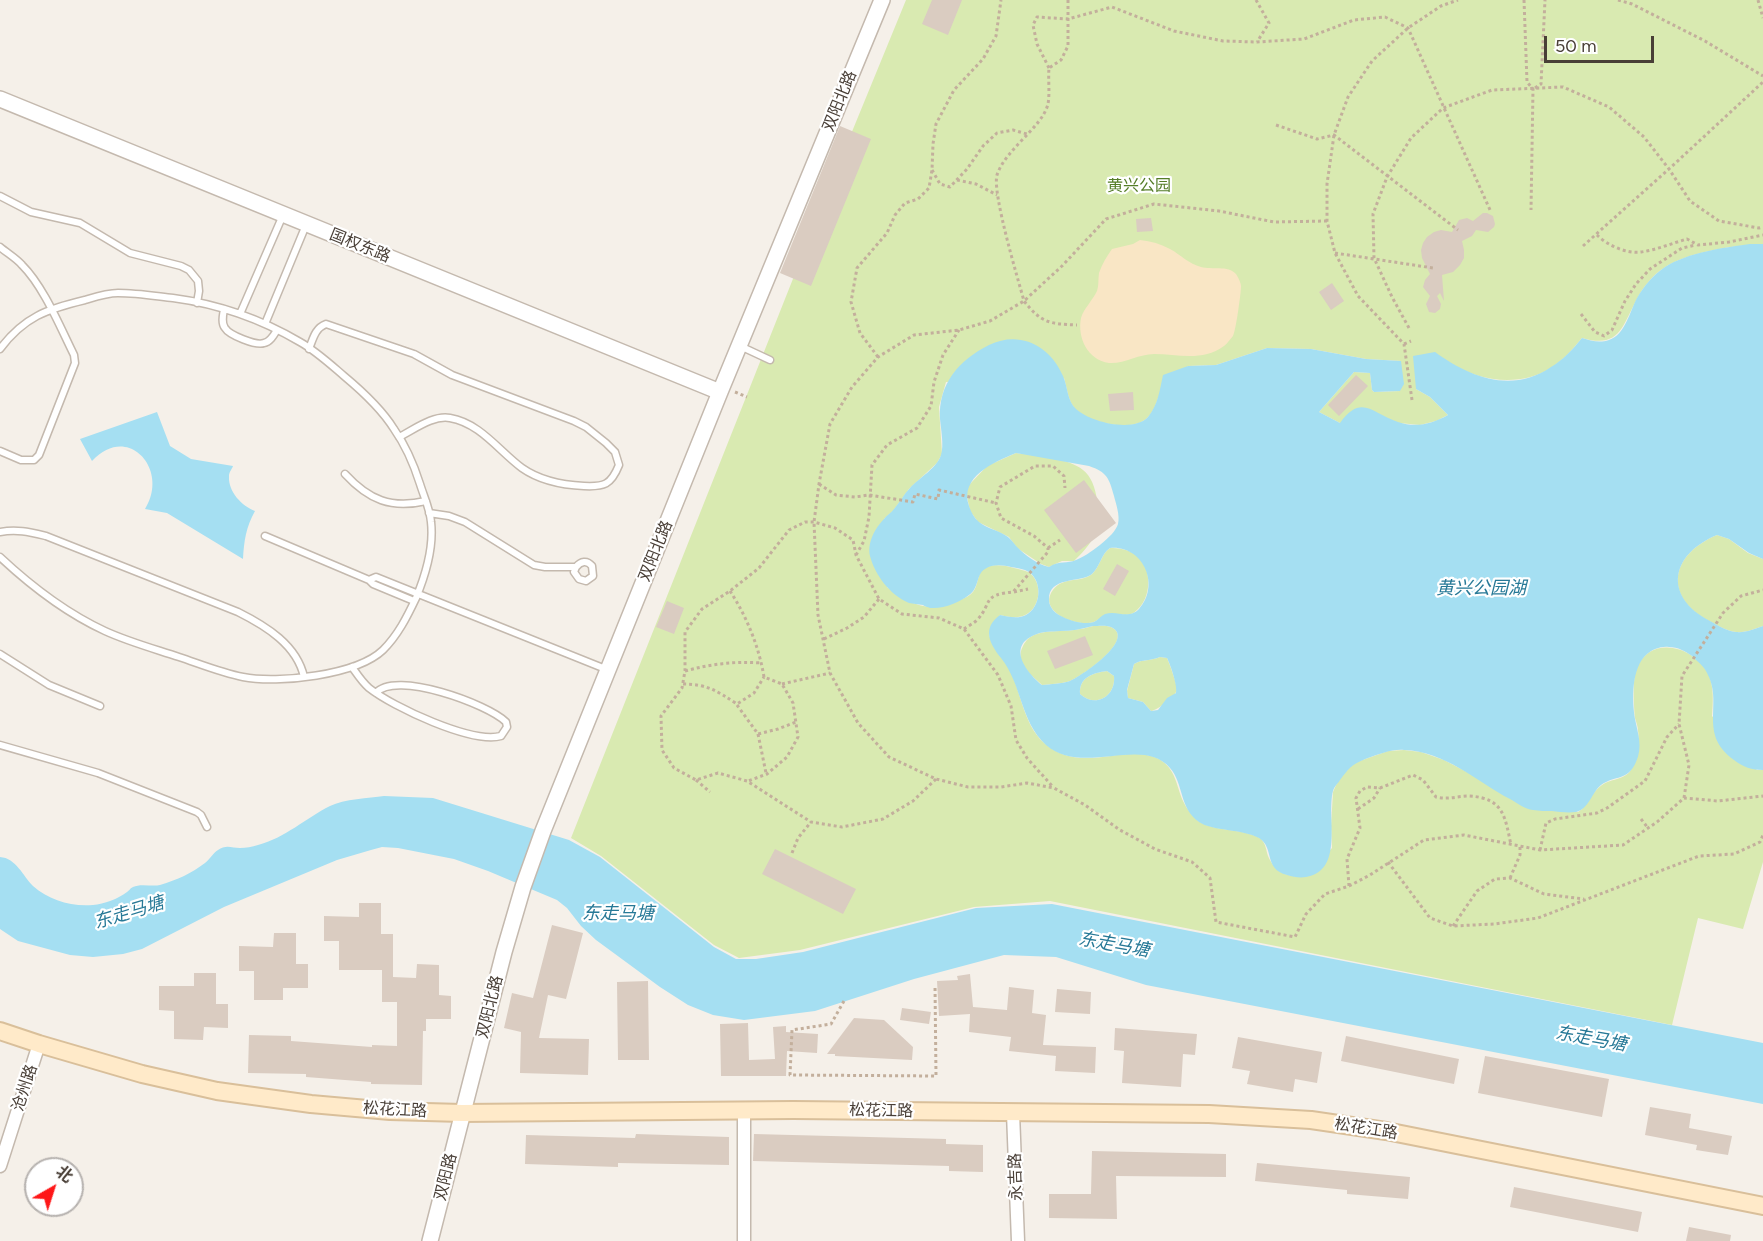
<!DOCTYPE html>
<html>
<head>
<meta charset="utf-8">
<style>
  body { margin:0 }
  #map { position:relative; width:1763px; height:1241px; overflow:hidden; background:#f5f0e9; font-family:Figtree,"Noto Sans SC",sans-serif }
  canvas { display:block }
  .north { position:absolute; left:24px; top:1157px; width:60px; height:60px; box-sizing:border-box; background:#fff; border:2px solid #b6b2af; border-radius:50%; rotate:39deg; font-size:16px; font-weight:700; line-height:24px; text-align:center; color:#493f37 }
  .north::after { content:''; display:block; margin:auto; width:21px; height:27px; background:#fe1718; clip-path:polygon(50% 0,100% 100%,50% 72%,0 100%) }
  .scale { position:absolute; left:1544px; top:36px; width:110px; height:27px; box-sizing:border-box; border:3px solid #493f37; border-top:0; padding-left:8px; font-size:18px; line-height:21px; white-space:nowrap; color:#493f37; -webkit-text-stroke:4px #fff; paint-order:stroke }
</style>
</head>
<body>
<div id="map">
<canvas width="1763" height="1241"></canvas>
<div class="north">北</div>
<div class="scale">50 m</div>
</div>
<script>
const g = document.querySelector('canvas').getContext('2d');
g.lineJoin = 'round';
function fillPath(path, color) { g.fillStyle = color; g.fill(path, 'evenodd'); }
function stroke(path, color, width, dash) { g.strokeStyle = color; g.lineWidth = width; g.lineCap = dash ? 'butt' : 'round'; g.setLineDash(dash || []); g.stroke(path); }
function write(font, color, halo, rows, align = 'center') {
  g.font = font + ' Figtree,"Noto Sans SC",sans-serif'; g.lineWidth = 4.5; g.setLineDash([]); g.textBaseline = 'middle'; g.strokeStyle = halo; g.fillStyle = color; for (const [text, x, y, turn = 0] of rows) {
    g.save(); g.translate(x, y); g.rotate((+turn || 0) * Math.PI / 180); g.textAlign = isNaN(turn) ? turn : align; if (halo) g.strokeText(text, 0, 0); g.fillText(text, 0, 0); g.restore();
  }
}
fillPath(new Path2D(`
  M906,0H1763V244C1737,245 1686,252 1664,268C1653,275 1643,287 1637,299C1622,326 1620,349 1582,338C1573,349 1563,360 1551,368C1518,388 1479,381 1448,362L1416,389L1430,397L1448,415L1436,421L1420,425L1399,423L1389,419L1340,423L1319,412L1354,372L1370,373L1372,390L1374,392L1400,391L1401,361L1366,359L1311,349L1267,348L1216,365L1188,366L1158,398C1156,405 1152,414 1146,419C1131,432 1089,423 1075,409C1068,401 1067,388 1064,378L946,382L939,407L942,454L937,463L909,489L893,511L884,519L887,587C911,605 930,614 959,600C962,599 968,597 971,594C977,589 977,580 980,573C986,562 1004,565 1014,568C1018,569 1024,570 1028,572C1043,581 1041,606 1027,614C1019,619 1008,617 1000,615L989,635C994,649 1003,658 1010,670C1022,695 1024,729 1048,746C1085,774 1126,742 1159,759C1176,769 1176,785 1183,801C1186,808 1191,814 1196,819C1209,832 1246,828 1261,839C1266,844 1266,850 1268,856C1276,874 1287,876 1304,877L1332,848L1331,826L1333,792L1336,785L1346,770L1354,763L1388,751L1404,750L1421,752L1444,760L1465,771L1578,812L1582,809C1588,802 1594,790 1602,785C1612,778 1628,780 1632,767C1635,759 1640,738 1638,731C1638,726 1636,722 1635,718C1634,707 1632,677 1637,667C1652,634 1696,647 1709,675C1714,688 1713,702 1712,716L1757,770H1763V862L1743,929L1698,918L1672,1025L1050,901L974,907L800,950L739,958L714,945L601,856L571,838L833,178Z
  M1016,453C1034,455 1069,458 1083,470C1099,482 1101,518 1094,536C1090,545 1081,554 1074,561H1062L1049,567L1041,564L1017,548L1009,537L978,522L970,511L966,492L969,485L987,466Z
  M1717,535L1729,539L1748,553L1763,559V626C1755,629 1745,633 1736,632C1727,631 1717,625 1709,621C1662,596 1671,554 1717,535Z
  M1110,548C1118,548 1126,549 1133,553C1152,563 1153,595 1138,609C1130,618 1123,614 1112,614C1105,614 1101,618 1096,621C1081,629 1040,614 1051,593C1061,575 1079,584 1092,574C1100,567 1101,554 1110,548Z
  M1093,626C1098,626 1106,625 1111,627C1137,639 1081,677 1070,681C1061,684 1051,684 1042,685C1031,675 1014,662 1023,646C1026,640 1030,636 1037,634C1048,630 1062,632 1074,630C1080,629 1087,628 1093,626Z
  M1160,657L1167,658C1169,662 1178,687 1177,690C1175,697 1158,710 1151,711L1143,702L1128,698L1127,691L1134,664C1142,659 1151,661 1160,657Z
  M1107,671L1114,676C1116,697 1095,708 1080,694C1079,677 1093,673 1107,671Z`), '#d9eab1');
fillPath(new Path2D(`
  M1140,240C1151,241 1161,244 1170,249C1181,255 1189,264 1201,267C1212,270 1228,265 1236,274C1238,277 1241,283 1241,286C1241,293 1236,330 1233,336C1231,338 1227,344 1224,346C1202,362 1178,354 1154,354C1139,354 1124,364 1109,363C1088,360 1077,338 1081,318C1084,308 1093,300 1097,291C1099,285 1098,279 1099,273C1102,264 1107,256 1112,249L1133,244Z`), '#f9e6c5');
fillPath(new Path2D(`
  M1750,244H1763V559L1749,553L1729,539L1717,535C1671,554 1662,596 1710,621C1717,625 1727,631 1736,632C1745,633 1755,629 1763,626V770C1752,770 1743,767 1734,760C1698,734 1723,705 1708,675C1705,667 1698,662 1692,656C1685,651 1678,647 1669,647C1661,646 1653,649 1647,654C1631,668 1632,700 1635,719C1638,734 1643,747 1636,762C1628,781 1615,775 1601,785C1592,792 1589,809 1576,812C1569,813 1559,812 1552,811C1546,811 1539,811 1533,810C1525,809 1517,803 1510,799C1477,782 1445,751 1404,750C1392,749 1380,754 1368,758C1352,764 1350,767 1340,780C1337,785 1335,785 1333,791C1326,818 1345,870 1306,877C1300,878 1293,877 1287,875C1263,869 1275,848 1259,838C1242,829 1212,831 1199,822C1179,808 1184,784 1170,768C1142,735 1083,777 1046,745C1020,721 1022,684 1001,658C989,643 982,628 1000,615C1008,617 1019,619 1026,615C1041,607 1043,582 1029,572C1024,569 1017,568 1011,567C1003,565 992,564 985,569C976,574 979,589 969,595C960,602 944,609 931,608C930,608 924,606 923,605C918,604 913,604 909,603C890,595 875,575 870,556C867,543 875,528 884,519C887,515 891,513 894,509C900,502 904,494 910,488C919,478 937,468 941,455C944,445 941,430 940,419C938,384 959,360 989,345C1020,330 1050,346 1063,376C1068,387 1067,401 1076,409C1090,422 1133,433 1148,417C1158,405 1160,389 1163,375L1188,366L1216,365L1267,348L1311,349L1366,359L1401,361L1404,384L1400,391L1374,392L1372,390L1370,373L1354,372L1319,412L1340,423C1362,393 1372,414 1398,422C1416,428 1432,424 1448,415L1430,397L1416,389L1413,356L1435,352C1469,377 1512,394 1551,367C1563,360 1573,349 1582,338C1591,341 1600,343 1609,340C1625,335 1630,311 1637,298C1644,286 1653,275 1665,267C1689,252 1722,248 1750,244ZM1016,453L1089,466C1107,472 1109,478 1114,496C1116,504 1120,515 1118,524C1115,536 1087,556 1076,560C1067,564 1060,560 1049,567C1037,564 1026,556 1017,547C1014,544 1012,540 1008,537C999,530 987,529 979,522C974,518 971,512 969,506C959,477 994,462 1016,453ZM1110,548C1143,545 1161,585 1139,609C1128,620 1118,610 1105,614C1101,616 1098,620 1094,622C1085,625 1071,621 1063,617C1056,614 1049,608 1049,600C1048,576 1081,583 1092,574C1100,567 1101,554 1110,548ZM1093,626C1098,626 1106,625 1111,627C1137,639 1080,677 1070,681C1061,684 1051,684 1042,685C1025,671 1006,645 1037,634C1044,631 1052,632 1060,631C1071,631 1082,629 1093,626ZM1160,657L1167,658C1170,664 1178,686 1176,693L1167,698L1158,710L1151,711L1143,702L1128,698L1127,690L1134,664C1142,659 1151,661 1160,657ZM1107,671L1114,676C1116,697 1095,708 1080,694C1079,677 1093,673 1107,671Z
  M157,412L170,446L191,459L233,466C232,469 229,472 229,476C228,492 242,506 255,511C246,527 244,541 243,559L167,513L145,509C170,470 128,422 92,461L80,439Z
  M384,796L433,798L569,840L600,857L714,947L736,959H756L803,952L976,908L1052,904L1763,1043V1104L1146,985L1056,957L1004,955L914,979L815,1011L744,1020L713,1015L688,1005L660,987L596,940L581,926L567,908L557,900L488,871L454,859L398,848L382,847L371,850L337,860L224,907L142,949L123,954L93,957L70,955L18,941L0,929V857C16,858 23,876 33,886C49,900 71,907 93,905C104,904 118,899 127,892C131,889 129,889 133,887C141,883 152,887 160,885C177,880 192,873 205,863C210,859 213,853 218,850C226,844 232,848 240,848C246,848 252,847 258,845C285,838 306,818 330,806C344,799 369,798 384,796Z`), '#a5dff2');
fillPath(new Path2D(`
  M932,0H962L948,35L922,24Z
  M840,126L871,139L811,286L780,273Z
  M1483,213H1487L1493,216L1495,224L1494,227L1488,232L1476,230L1472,236L1462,241L1464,250V258L1460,265L1453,272L1442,275L1444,301L1440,293L1437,296L1441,304L1440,309L1435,313L1429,312L1426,304L1430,296L1423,287L1425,280L1430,274L1422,258L1421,250L1423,243L1427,237L1434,232L1441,230L1452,232L1459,220L1467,218L1473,221Z
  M1151,218L1153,231L1137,232L1136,219Z
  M1332,283L1344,301L1331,310L1319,292Z
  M1356,375L1368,386L1339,416L1328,405Z
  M1133,392L1134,410L1110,411L1108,394Z
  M1084,480L1116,523L1076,553L1044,510Z
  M1117,564L1129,571L1115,596L1103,589Z
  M667,601L684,608L674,634L656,627Z
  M1085,636L1093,655L1055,669L1047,651Z
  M775,849L856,889L843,914L762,874Z
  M359,903H381V934H393V977L416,978L417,964L439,965V995L451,996V1019H426V1031H423L422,1085L371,1084V1082L306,1077V1074L248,1073L249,1035L291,1036V1041L372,1047V1045L397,1046V1002H382V970H339V941H324V916L359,917Z
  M552,925L583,933L566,999L548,995L539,1038L589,1039L588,1075L520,1073L521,1032L504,1028L512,993L533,998Z
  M274,933H296V964H308V988H283V1000H254V971H239V946L273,947Z
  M194,973H216V1004H228V1028L204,1027L203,1040L174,1039V1011L159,1010V986H194Z
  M970,974L973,1007L1007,1010L1009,987L1034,990L1032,1013L1046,1015L1043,1045L1096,1047L1095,1073L1055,1071L1056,1056L1009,1051L1011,1037L969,1032L970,1014L939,1016L937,981L958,980L957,976Z
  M648,981L649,1060H618L617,982Z
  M1057,989L1091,992L1090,1014L1055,1012Z
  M902,1008L931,1012L929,1024L900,1020Z
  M854,1018L884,1020L913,1047L912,1060L835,1056V1054H827Z
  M748,1023L749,1060L775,1059L773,1027L786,1026V1032L818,1034L817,1053L787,1051L786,1076H721L720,1024Z
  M1115,1028L1197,1034L1195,1055L1183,1054L1181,1087L1122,1083L1124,1051L1114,1050Z
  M1346,1036L1459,1059L1454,1084L1341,1061Z
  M1238,1037L1322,1052L1317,1083L1295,1079L1293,1092L1247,1084L1250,1071L1232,1068Z
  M1485,1056L1609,1079L1602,1117L1478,1093Z
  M1650,1107L1691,1114L1689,1128L1732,1136L1728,1155L1696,1150L1697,1145L1645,1135Z
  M636,1134L729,1137V1165L618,1163V1167L525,1164L526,1135L635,1138Z
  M754,1134L946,1139V1144L983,1145V1172L949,1171V1166L753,1161Z
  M1092,1151L1226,1154V1177L1116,1176L1117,1219L1049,1218V1194H1091Z
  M1257,1163L1410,1177L1408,1199L1347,1194V1190L1255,1181Z
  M1514,1187L1642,1212L1638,1232L1510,1207Z
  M1689,1227L1731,1235L1730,1241H1686Z`), '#daccc1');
const service = new Path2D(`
  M0,196L31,212L80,223L130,253L181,266L189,270L198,281L199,291L197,303
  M0,247C7,253 16,258 22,265C44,287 60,327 74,355L75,363L39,455L34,460H21L0,451
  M224,309C223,315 221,323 225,328C229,335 256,346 264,343C270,342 274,335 277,330
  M240,314L283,215
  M265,324L306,225
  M740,346L770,360
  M0,349C24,317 47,309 85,300C95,297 107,293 118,293C136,293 155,296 173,298C218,304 261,319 300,342C316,351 330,364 344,376C362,391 381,408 394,429C406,446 414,465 420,484C424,497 430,509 431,522C434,548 426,574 416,598C407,617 398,635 383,650C357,675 278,684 243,677C222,673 200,664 179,657C155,649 129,642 105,631C66,613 31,586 0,557
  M309,349C313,339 315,328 326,324L414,354L452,375L574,421L586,427L606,443L615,452L619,465C611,485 604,487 584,486C563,485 539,480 522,468C499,451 480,423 450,418C433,415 415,429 399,437
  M345,474C369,500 391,509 426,501
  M429,513L449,516L465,522L534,565L545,567H576C581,561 587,560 592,566L593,576L586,581L579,579L574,572L576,567
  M0,532C17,529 29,532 46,536L238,612C266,626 297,645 304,677
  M265,536L369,580
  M414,601L373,584L369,580L376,577L608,670
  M0,654L49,685L100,706
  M352,667C357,674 362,682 369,688C393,707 472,744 501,736L507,727L506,722C488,704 395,670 376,693
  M0,745L98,773L197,812L201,815L207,827`);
const minor = new Path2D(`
  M744,1110V1241
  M1013,1113L1018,1241
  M0,1166L39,1044`);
const tertiary = new Path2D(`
  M0,99L720,392
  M430,1241L504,952L523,887L543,831L720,392L882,0`);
const secondary = new Path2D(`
  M0,1031L39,1044L142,1074L217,1091L311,1104L390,1111L462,1113L793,1110L1209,1114L1311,1120L1386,1131L1763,1206`);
stroke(service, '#c4b9ae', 9);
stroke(minor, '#c4b9ae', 15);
stroke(tertiary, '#c4b9ae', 18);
stroke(secondary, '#d9bf9a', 20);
stroke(new Path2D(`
  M1068,0V46L1061,60L1049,68C1048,79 1050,93 1048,104C1042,128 1006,148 997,175C992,193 1018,279 1024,301C1041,323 1050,324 1077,325
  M1256,0L1269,23L1257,42
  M1524,0L1527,82L1533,89L1531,210
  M1618,0L1632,4L1705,41L1763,76
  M1758,0L1763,18
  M1049,68L1037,44L1033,25L1037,17L1068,19L1112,7L1174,31L1223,41L1257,42L1304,39L1354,20L1385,17L1408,28L1491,212
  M1535,88L1541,84L1545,0
  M1276,125L1317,139L1334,135L1458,230
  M932,170L940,184L950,187L967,169L983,146L997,133L1013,130L1027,134
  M957,180L976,184L997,195
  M1327,221L1274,222L1219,211L1154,204L1106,219L1062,266L1024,301L990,321L959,330L914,335L878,357L852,387L830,424L819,484L814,522L818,615L830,673L858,723L889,757L936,779L968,787H1001L1027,783L1054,788L1085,805L1120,830L1155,849L1192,862L1210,878L1216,922L1295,937L1306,914L1325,894L1349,886L1370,875L1424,840L1464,835L1540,850L1623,845L1657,822L1684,798L1718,801L1763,796
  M1597,235C1607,245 1626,254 1641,252C1656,250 1673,243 1687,239L1698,245L1729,242L1763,235
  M1583,246L1669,169L1763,82
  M1335,253L1433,268
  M1581,314L1595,332L1604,336L1612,330L1625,301L1636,284L1650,269L1682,248L1696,245
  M1409,328L1392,297L1374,258L1373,214L1387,177L1411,138L1443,108L1492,90L1563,87L1609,107L1644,137L1669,169L1690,201L1719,221L1759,228L1763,227
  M1404,344L1411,341
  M878,357L860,333L851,302L857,268L887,233L895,215L905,203L918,199L929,188L932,170L933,144L936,124L954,90L983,59L996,36L1001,0
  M735,392L747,397
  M1412,400L1404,344L1358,296L1335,253L1327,221V184L1334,135L1348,97L1372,61L1408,28L1441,6L1458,0
  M819,484L836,495L855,497L869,495L913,502L915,494L938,499L939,490L996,503
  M1048,548L1060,540
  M856,555L864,541L869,517L872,465L887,445L917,428L931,406L934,382L943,355L959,330
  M730,591C747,617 759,647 764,677L782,684L793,703L798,737L787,757L767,774L748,781
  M1014,592L1028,589
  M964,629C968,626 974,623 977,620C993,603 981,595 1013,592L1048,552V548L1034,536L1001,518L996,503L1000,487L1035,466H1053L1064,476L1065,488
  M824,639L847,628L864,617L879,599
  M685,671C711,664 734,661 761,663
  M683,684C707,684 717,691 737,704L754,693L764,677
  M782,684L830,673
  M737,705L758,734L778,729L796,722
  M758,734L766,773
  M936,779L913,801L883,819L842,827L811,822L747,781L718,773L696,780L674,768L662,750L661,716L682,688L685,671V632L702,609L730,591L759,568L789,530L805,522H814L835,528L853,540L856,555L879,599L902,614L939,618L964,629L998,675L1011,706L1016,740L1027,758L1053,787
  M696,780L710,792
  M1684,798L1689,765L1679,724L1682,676L1723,613L1741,596L1763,590
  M1358,809L1374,798L1380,788
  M1641,819L1648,828
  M1540,850L1546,823L1555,819L1597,813L1607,808L1645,781L1667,737L1679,724
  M792,853L798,838L811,822
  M1388,862L1430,918L1453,926L1494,924L1538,918L1699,856L1734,854L1760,842L1763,835
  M1510,878L1520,855V847
  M1349,886L1347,859L1360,828L1356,798L1360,791L1367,787L1380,788L1413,775L1423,780L1436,797C1448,800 1458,796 1469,796C1504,798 1505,817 1511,845
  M1453,926L1477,891L1495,879L1510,878L1544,894L1584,899
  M844,1001L831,1024L792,1030L790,1075L936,1076L935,985`), '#c3af9c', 3, [3, 3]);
stroke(service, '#fff', 6);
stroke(minor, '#fff', 12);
stroke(tertiary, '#fff', 15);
stroke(secondary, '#ffeac9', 16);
write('16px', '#493f37', '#fff', [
  ["双阳北路",840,101,-68],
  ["国权东路",360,246,22],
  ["双阳北路",656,551,-68],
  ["双阳北路",490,1007,-76],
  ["沧州路",25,1088,-72],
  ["松花江路",395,1110,3],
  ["松花江路",881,1111,1],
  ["松花江路",1366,1129,9],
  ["双阳路",446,1177,-76],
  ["永吉路",1016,1177,-92]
]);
write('16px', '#557d28', '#fff', [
  ["黄兴公园",1139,186]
]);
write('italic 18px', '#277997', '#fff', [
  ["黄兴公园湖",1481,589],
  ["东走马塘",129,913,-17],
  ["东走马塘",618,914],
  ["东走马塘",1114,945,10],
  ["东走马塘",1591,1039,10]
]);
</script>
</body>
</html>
